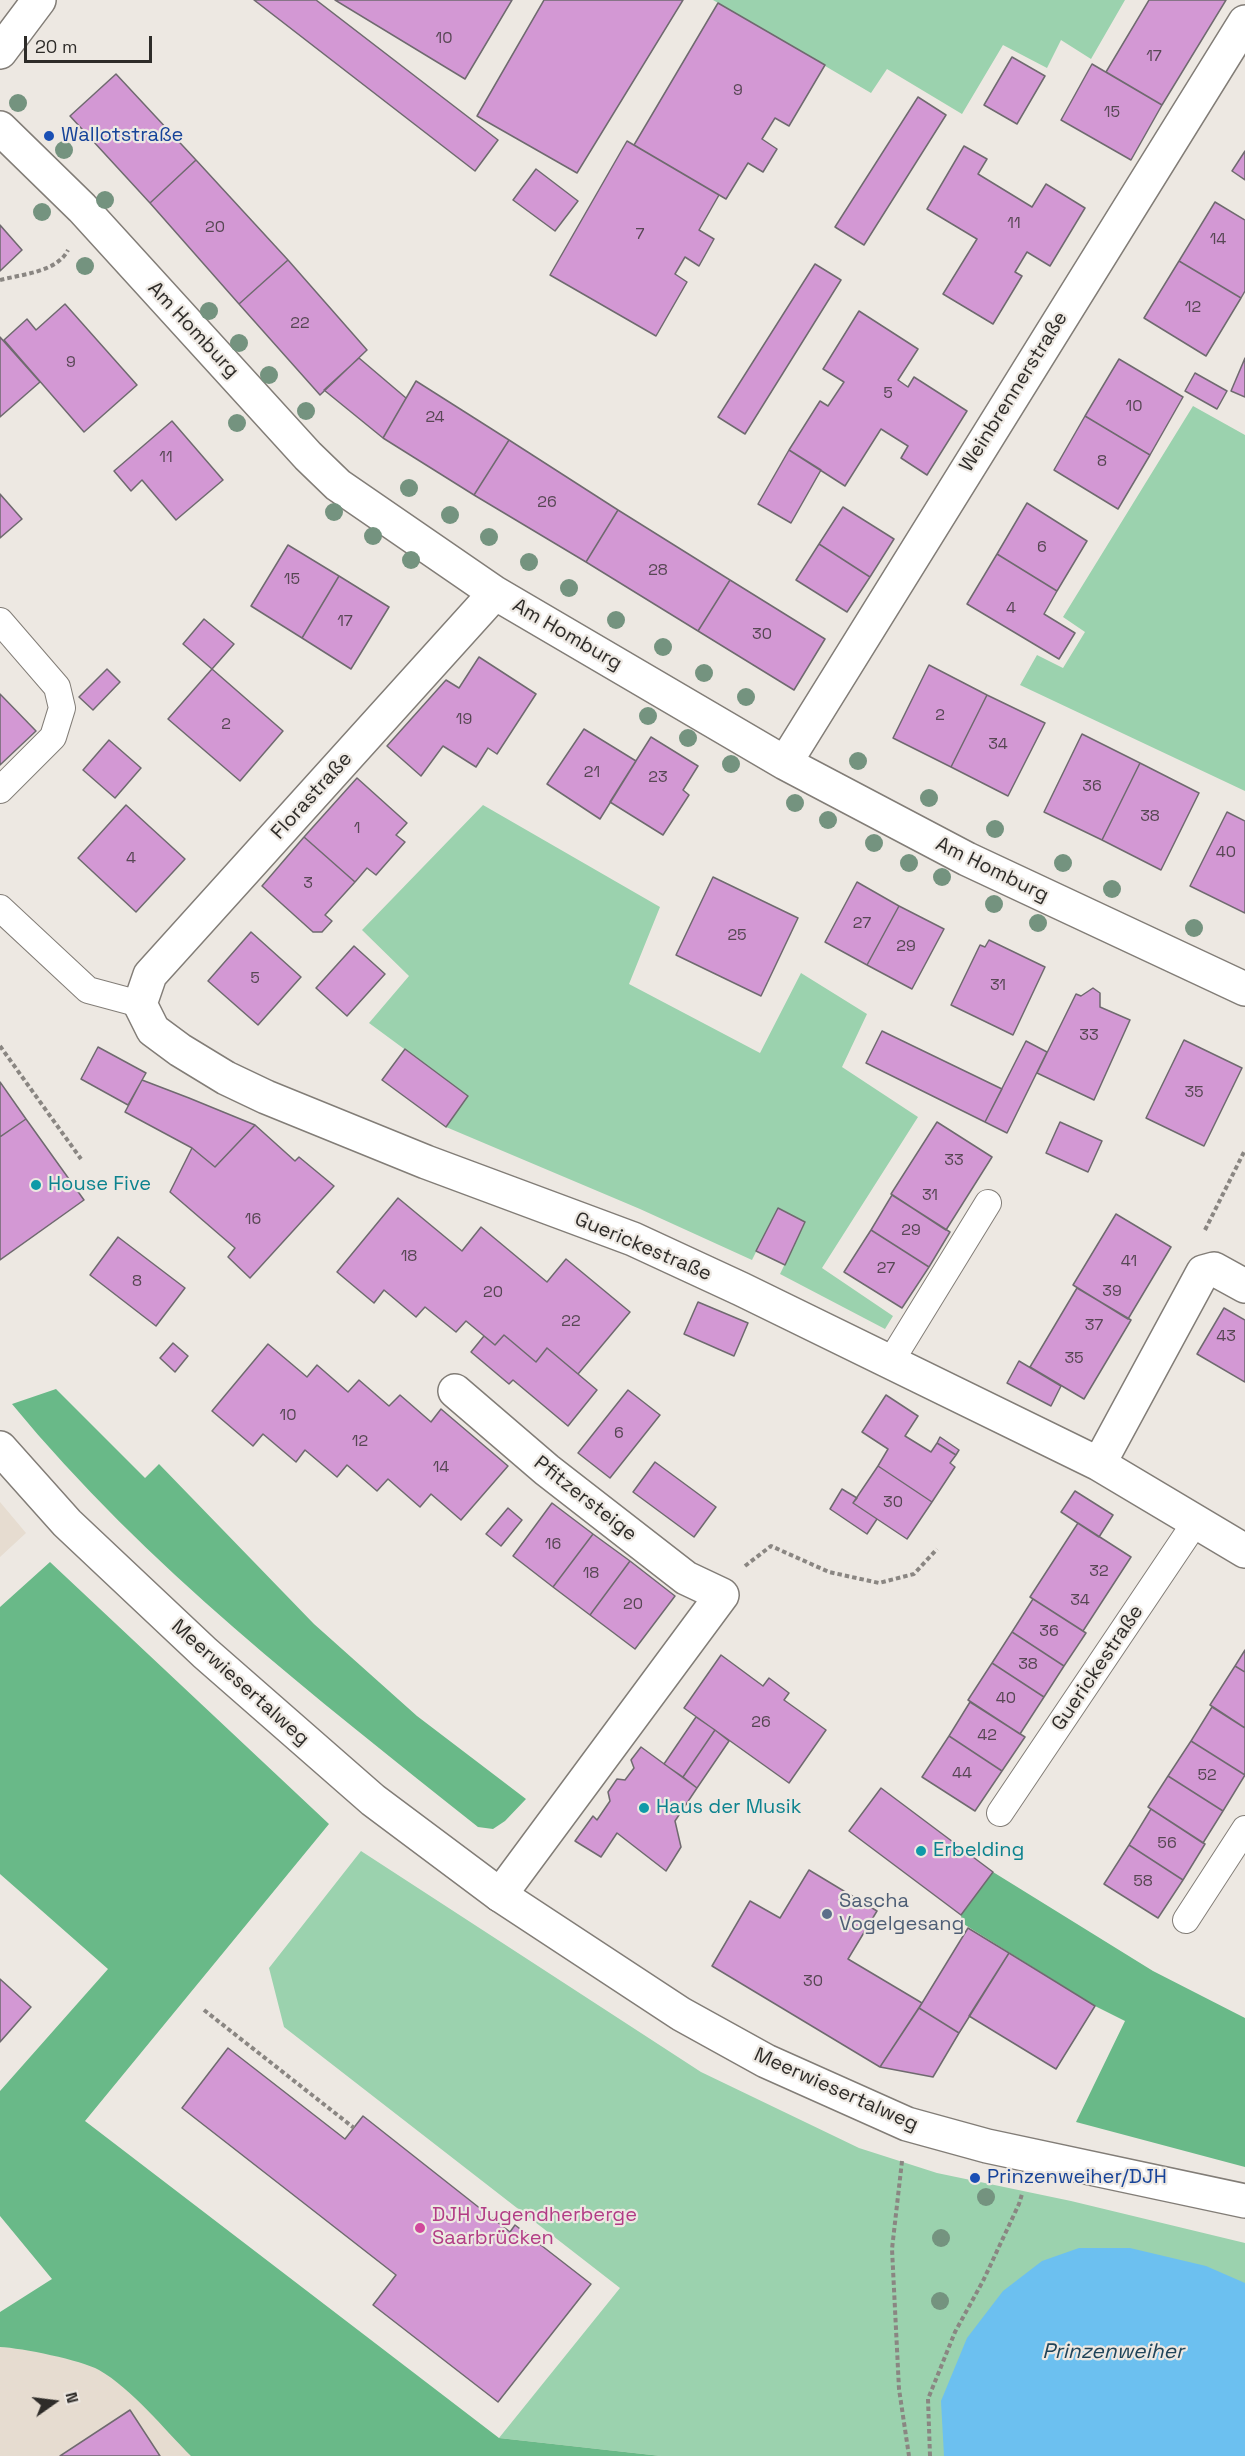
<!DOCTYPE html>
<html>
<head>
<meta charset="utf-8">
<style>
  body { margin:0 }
  #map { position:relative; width:1245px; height:2456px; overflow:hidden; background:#ede8e2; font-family:"Space Grotesk",sans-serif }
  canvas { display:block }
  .north { position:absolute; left:24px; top:2372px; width:60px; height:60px; -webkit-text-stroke:4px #ede8e2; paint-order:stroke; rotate:76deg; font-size:16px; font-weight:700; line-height:24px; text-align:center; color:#2e2c29 }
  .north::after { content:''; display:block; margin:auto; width:21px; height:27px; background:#2e2c29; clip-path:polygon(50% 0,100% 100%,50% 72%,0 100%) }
  .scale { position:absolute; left:24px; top:36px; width:128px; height:27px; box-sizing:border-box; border:3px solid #2e2c29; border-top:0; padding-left:8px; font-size:18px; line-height:21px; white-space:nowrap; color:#2e2c29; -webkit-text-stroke:4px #ede8e2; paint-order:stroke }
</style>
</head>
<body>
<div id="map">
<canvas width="1245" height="2456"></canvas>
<div class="north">N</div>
<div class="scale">20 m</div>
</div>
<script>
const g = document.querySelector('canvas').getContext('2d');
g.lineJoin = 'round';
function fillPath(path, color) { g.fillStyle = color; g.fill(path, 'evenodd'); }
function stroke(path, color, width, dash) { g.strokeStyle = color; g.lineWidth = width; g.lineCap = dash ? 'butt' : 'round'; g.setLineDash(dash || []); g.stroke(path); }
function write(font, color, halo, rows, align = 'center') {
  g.font = font + ' "Space Grotesk",sans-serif'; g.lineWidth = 4.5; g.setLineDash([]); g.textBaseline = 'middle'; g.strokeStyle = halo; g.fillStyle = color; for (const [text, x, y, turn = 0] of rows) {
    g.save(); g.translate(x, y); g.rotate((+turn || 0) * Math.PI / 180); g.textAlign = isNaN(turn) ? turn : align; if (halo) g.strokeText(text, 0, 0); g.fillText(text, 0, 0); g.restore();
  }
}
fillPath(new Path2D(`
  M0,1502L26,1533L0,1557Z
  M0,2312L263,2456H0Z`), '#e6dcd0');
fillPath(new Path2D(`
  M713,0H1125L1091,59L1061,40L1047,68L1003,45L962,114L887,69L871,93Z
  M1193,406L1245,435V791L1020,685L1037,655L1063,668L1085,632L1063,617Z
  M483,805L660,907L629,984L760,1053L801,973L867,1014L842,1067L918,1117L822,1268L893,1316L885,1329L780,1274L805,1223L778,1208L752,1260L640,1209L446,1127L468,1096L369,1023L409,976L362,930Z
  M361,1851L701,2072L859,2148L937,2173L1071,2201L1245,2243V2456H661L499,2438L620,2288L284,2027L269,1968Z`), '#9bd2ae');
fillPath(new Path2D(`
  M56,1389L145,1478L159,1464L314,1624L417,1716L526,1799L505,1821L493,1829L478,1827C314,1696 146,1567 12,1404Z
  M50,1562L329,1824L85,2121L499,2438L661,2456H191C165,2430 131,2388 99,2370C81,2360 22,2348 0,2347V2312L52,2279L0,2216V2091L108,1969L0,1874V1607Z
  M993,1872L1153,1971L1245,2018V2167L1076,2122L1125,2021L1095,2006L962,1923L961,1915Z`), '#69b988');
fillPath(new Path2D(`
  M1079,2248H1130L1206,2266L1245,2283V2456H944L941,2401L967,2338L1003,2291L1042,2261Z`), '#6cc0f0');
const building = new Path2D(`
  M254,0H316L498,140L475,171Z
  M335,0H512L465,79Z
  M544,0H683L577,173L477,116Z
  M1149,0H1226L1162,105L1106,72Z
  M718,3L825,65L789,126L775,118L762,139L777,149L763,172L748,163L726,199L634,145Z
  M1012,57L1045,76L1017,124L984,105Z
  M1092,64L1162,105L1131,160L1061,120Z
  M116,74L196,160L150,203L70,116Z
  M918,97L946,115L864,245L835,227Z
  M627,141L719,195L699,230L714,239L699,266L685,257L675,274L687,282L656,336L550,275Z
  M964,146L987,159L978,174L1032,207L1046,184L1085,208L1050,266L1027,252L1015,272L1022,276L993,324L943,294L977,239L927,209Z
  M1245,151V180L1232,171Z
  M196,160L288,260L239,304L150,203Z
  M536,169L578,201L555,231L513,200Z
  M1215,202L1245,220V291L1241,298L1179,261Z
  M0,225L22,250L0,271Z
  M288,260L367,350L320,395L239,304Z
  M1179,261L1241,298L1206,356L1144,318Z
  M815,264L841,280L745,434L718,417Z
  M65,304L137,385L84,432L4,340L27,319L36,330Z
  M859,311L918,349L898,380L908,387L914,377L967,411L927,475L901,458L908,446L881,429L845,486L789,450L820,401L828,406L844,382L823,369Z
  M0,337L40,382L0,417Z
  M359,358L406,398L383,438L324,390Z
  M1245,358V397L1231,391Z
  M1119,359L1183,397L1150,455L1085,416Z
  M1195,373L1227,391L1217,409L1185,391Z
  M416,381L509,440L474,495L383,438Z
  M1085,416L1150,455L1118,509L1054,470Z
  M172,421L223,480L176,520L142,480L131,491L114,471Z
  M509,440L618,510L586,562L474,495Z
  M789,450L821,470L791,523L758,504Z
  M0,494L22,519L0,538Z
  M1027,503L1087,541L1057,591L997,554Z
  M843,507L894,539L870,577L819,544Z
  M618,510L730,580L698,631L586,562Z
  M819,544L870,577L847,612L796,580Z
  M288,545L339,576L302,638L251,606Z
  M997,554L1057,591L1044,614L1075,633L1059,659L967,604Z
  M339,576L389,607L351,669L302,638Z
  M730,580L825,639L794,690L698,631Z
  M204,619L234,644L212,669L183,644Z
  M479,657L536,694L497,754L488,748L476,767L443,746L421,776L387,746L446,680L459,688Z
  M929,665L987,695L951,767L893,738Z
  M107,669L120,682L93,710L79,697Z
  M212,669L283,731L240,781L168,719Z
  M0,694L36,731L0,765Z
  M987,695L1045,723L1008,796L951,767Z
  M584,729L636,761L600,819L547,784Z
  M1082,734L1140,763L1102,840L1044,812Z
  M651,737L698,766L683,790L689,795L663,835L610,802Z
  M109,740L141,768L115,798L83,770Z
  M1140,763L1199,793L1161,870L1102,840Z
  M357,778L407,823L396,835L405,842L376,875L367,868L355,882L304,837Z
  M126,805L185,859L136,912L78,858Z
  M1227,812L1245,821V913L1190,886Z
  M304,837L355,882L325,915L332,921L322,932H313L262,886Z
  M713,877L798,918L761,996L676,955Z
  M857,882L899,906L867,965L825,942Z
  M899,906L944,929L912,989L867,965Z
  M251,932L301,977L258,1025L208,981Z
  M989,940L1045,967L1013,1035L951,1005L980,945L985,947Z
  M354,946L385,974L347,1016L316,988Z
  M1093,988L1100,993V1007L1130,1020L1094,1100L1037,1073L1076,994L1081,996Z
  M882,1031L1002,1089L985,1122L866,1063Z
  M1184,1040L1242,1068L1204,1146L1146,1118Z
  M1026,1041L1047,1052L1007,1133L985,1122Z
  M98,1047L146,1073L128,1105L81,1079Z
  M405,1049L468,1096L446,1127L382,1080Z
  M142,1080L189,1098L255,1125L215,1167L192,1148L125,1112Z
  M0,1082L26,1119L0,1137Z
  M26,1119L84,1200L0,1260V1137Z
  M937,1122L992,1157L946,1230L891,1194Z
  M1060,1122L1102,1141L1088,1172L1046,1153Z
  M255,1125L295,1161L299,1157L334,1186L250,1278L228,1257L235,1248L170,1192L192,1148L215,1167Z
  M892,1195L950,1232L929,1267L871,1230Z
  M398,1198L462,1251L481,1227L547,1282L566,1259L630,1312L578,1374L547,1348L536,1362L504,1335L495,1345L466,1321L456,1332L425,1307L416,1317L384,1290L374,1303L337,1272Z
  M778,1208L805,1222L785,1265L756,1251Z
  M1116,1214L1171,1247L1128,1319L1073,1285Z
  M871,1230L929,1267L902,1308L844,1272Z
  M118,1237L185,1288L156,1326L90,1275Z
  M1077,1288L1131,1320L1084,1399L1030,1367Z
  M698,1302L748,1323L734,1356L684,1334Z
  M1224,1308L1245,1320V1382L1197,1354Z
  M504,1335L536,1362L547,1348L597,1390L568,1426L513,1380L509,1384L471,1352L484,1336L495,1345Z
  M173,1343L188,1356L175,1372L160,1358Z
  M268,1344L307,1377L317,1365L348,1392L359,1380L389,1406L400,1395L431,1422L441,1409L508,1466L461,1520L431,1494L420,1507L388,1479L377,1491L347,1465L337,1477L305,1450L296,1462L263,1434L253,1446L212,1411Z
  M1019,1361L1061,1386L1051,1406L1007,1383Z
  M628,1390L660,1415L610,1478L578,1453Z
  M886,1395L918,1416L905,1436L931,1452L937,1443L956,1455L950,1463L955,1467L932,1502L878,1466L888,1449L862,1432Z
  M940,1437L959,1450L956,1455L937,1443Z
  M655,1462L716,1507L694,1537L633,1492Z
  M878,1466L932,1502L907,1539L853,1503Z
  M842,1489L857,1498L853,1503L877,1519L867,1534L830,1509Z
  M1075,1491L1113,1515L1099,1537L1061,1512Z
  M552,1503L593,1534L553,1587L513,1556Z
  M508,1508L522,1520L501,1546L486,1534Z
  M1078,1523L1131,1557L1083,1631L1030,1597Z
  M593,1534L630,1561L590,1615L553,1587Z
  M630,1561L675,1596L635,1649L590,1615Z
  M1033,1599L1086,1633L1064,1666L1012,1632Z
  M1012,1632L1064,1666L1044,1697L992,1663Z
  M1245,1650V1672L1235,1666Z
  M721,1655L763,1686L769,1678L789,1693L784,1700L826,1730L789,1783L684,1708Z
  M992,1663L1044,1697L1020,1734L968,1700Z
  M1235,1666L1245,1672V1728L1210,1705Z
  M970,1702L1025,1737L1002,1771L949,1736Z
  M1212,1707L1245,1728V1775L1191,1741Z
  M696,1717L715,1730L683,1777L664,1764Z
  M715,1730L729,1741L697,1788L683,1777Z
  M949,1736L1002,1771L975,1811L922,1777Z
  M1191,1741L1245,1775L1223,1811L1168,1776Z
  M641,1747L697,1788L675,1821L681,1847L666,1871L617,1833L601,1857L575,1841L593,1816L597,1820L610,1801L608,1792L617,1779L625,1780L634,1768L631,1760Z
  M1168,1776L1223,1811L1203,1843L1148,1807Z
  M881,1788L993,1872L961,1915L849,1831Z
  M1151,1809L1205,1844L1183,1880L1129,1845Z
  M1129,1845L1183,1880L1158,1918L1104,1884Z
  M809,1870L877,1911L848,1959L922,2003L880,2067L712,1966L750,1901L780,1918Z
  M968,1928L1009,1953L959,2033L919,2008Z
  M1009,1953L1095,2006L1056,2069L969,2016Z
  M0,1979L31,2007L0,2042Z
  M919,2008L959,2033L933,2077L880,2067Z
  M228,2048L345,2139L363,2116L510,2232L515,2225L591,2284L498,2402L373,2305L396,2275L182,2108Z
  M130,2410L160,2456H60Z`);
fillPath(building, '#d398d4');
stroke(building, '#6f6a6f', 1.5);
const lane = new Path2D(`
  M0,621L57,687L62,708L53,737L0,790
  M0,908L88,990L140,1004
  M891,1361L988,1203
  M1000,1813L1195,1523
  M1186,1920L1245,1829`);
const street = new Path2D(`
  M0,52L39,0
  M0,128L82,208L308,456L338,485L495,593L785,763L967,859L1245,989
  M495,593L150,975L140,1004L153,1030L180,1050L226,1078L266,1097L426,1162L633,1239L741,1289L1099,1464L1245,1551
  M785,763L1245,22
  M455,1391L547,1470L686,1578L722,1595L500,1895
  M1099,1464L1203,1272L1214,1269L1245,1286`);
const secondary = new Path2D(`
  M0,1448L67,1523L205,1653L373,1800L500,1895L681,2014L766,2061L907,2124L987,2146L1245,2201`);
stroke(lane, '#827d77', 28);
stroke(street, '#827d77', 36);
stroke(secondary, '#827d77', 36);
stroke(new Path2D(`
  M0,280C23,274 57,272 68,250
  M0,1046L81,1159
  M1205,1230L1245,1150
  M745,1566L771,1546L829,1572L879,1583L914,1574L937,1549
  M204,2010L354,2128
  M902,2161L892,2249L899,2389L909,2456
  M930,2456L928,2399L955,2332L983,2281L1019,2204L1022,2194`), '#8a8682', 4, [4.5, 3]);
stroke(lane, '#fff', 26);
stroke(street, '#fff', 33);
stroke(secondary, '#fff', 33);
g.fillStyle = '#74937f';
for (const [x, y] of [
  [18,103],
  [64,150],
  [105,200],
  [42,212],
  [85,266],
  [209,311],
  [239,343],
  [269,375],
  [306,411],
  [237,423],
  [409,488],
  [334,512],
  [450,515],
  [373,536],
  [489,537],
  [411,560],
  [529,562],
  [569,588],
  [616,620],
  [663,647],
  [704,673],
  [746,697],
  [648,716],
  [688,738],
  [858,761],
  [731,764],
  [929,798],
  [795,803],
  [828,820],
  [995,829],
  [874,843],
  [909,863],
  [1063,863],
  [942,877],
  [1112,889],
  [994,904],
  [1038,923],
  [1194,928],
  [986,2197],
  [941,2238],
  [940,2301]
]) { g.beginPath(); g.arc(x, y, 9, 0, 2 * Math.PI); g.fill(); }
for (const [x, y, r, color] of [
  [49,136,6,"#1a4fb4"],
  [36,1185,6,"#0f9aa8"],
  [644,1808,6,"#0f9aa8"],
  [921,1851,6,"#0f9aa8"],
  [827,1914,6,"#5c6f8a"],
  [975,2178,6,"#1a4fb4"],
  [420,2228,6,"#d1479c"]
]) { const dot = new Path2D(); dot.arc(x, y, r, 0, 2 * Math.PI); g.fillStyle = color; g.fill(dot); stroke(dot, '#ede8e2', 2); }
write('16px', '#574754', null, [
  ["10",444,39],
  ["17",1154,57],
  ["9",738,91],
  ["15",1112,113],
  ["11",1014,224],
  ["20",215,228],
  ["7",640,235],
  ["14",1218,240],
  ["12",1193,308],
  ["22",300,324],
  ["9",71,363],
  ["5",888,394],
  ["10",1134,407],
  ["24",435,418],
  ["11",166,458],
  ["8",1102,462],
  ["26",547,503],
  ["6",1042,548],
  ["28",658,571],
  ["15",292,580],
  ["4",1011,609],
  ["17",345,622],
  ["30",762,635],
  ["2",940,716],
  ["19",464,720],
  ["2",226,725],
  ["34",998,745],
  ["21",592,773],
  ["23",658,778],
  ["36",1092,787],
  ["38",1150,817],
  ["1",357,829],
  ["40",1226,853],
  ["4",131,859],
  ["3",308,884],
  ["27",862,924],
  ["25",737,936],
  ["29",906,947],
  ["5",255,979],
  ["31",998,986],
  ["33",1089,1036],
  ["35",1194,1093],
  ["33",954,1161],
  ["31",930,1196],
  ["16",253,1220],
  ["29",911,1231],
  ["18",409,1257],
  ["41",1129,1262],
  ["27",886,1269],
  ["8",137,1282],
  ["39",1112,1292],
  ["20",493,1293],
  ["22",571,1322],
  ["37",1094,1326],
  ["43",1226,1337],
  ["35",1074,1359],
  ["10",288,1416],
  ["6",619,1434],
  ["12",360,1442],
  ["14",441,1468],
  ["30",893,1503],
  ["16",553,1545],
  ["32",1099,1572],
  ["18",591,1574],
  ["34",1080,1601],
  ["20",633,1605],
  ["36",1049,1632],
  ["38",1028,1665],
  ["40",1006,1699],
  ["26",761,1723],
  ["42",987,1736],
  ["44",962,1774],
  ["52",1207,1776],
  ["56",1167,1844],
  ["58",1143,1882],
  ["30",813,1982]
]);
write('20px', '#164399', '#ede8e2', [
  ["Wallotstraße",61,136],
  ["Prinzenweiher/DJH",987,2178]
], 'left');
write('20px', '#2e2c29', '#ede8e2', [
  ["Am Homburg",193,330,47],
  ["Weinbrennerstraße",1014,392,-58],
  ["Am Homburg",567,635,30],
  ["Florastraße",312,796,-48],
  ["Am Homburg",992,870,26],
  ["Guerickestraße",643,1247,23],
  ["Pfitzersteige",585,1499,38],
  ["Guerickestraße",1098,1668,-56],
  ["Meerwiesertalweg",240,1683,42],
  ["Meerwiesertalweg",836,2090,24]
]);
write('20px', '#0d838f', '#ede8e2', [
  ["House Five",48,1185],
  ["Haus der Musik",656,1808],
  ["Erbelding",933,1851]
], 'left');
write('20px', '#4e5e75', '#ede8e2', [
  ["Sascha",839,1902],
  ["Vogelgesang",839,1925]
], 'left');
write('20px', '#b23c85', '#ede8e2', [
  ["DJH Jugendherberge",432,2216],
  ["Saarbrücken",432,2239]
], 'left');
write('italic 21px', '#204459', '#ede8e2', [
  ["Prinzenweiher",1113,2352]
]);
</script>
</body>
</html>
